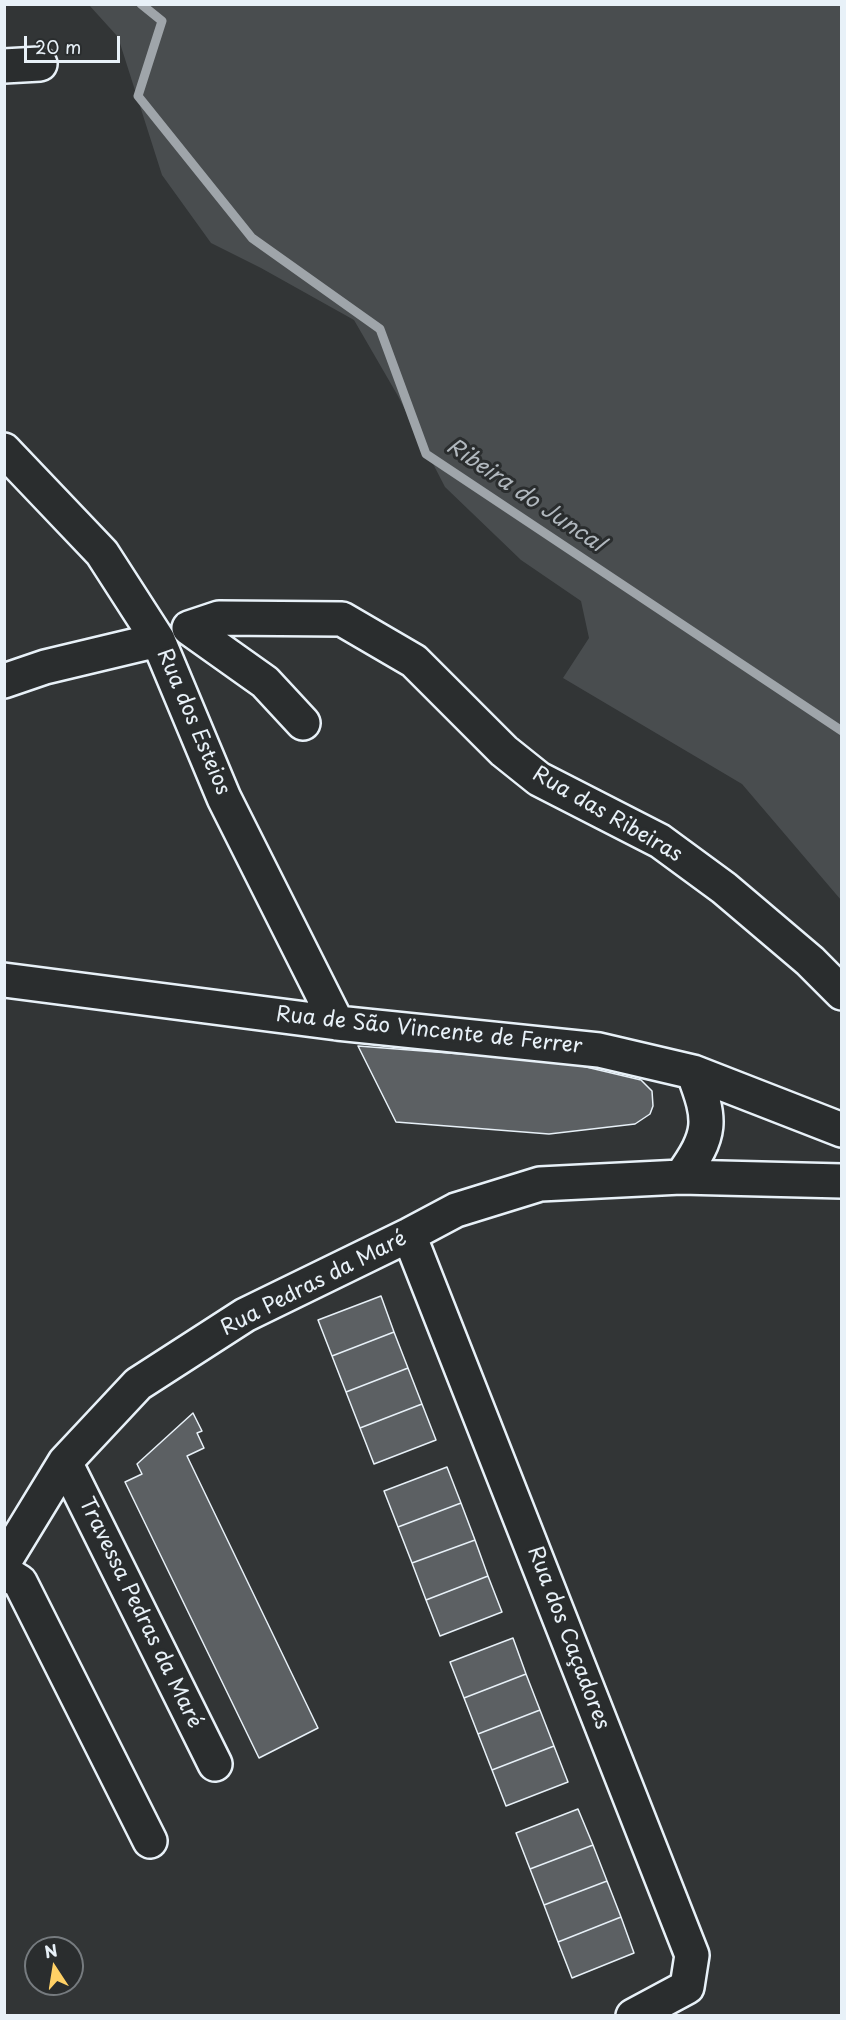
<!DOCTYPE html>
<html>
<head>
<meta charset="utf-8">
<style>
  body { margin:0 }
  #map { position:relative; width:846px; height:2020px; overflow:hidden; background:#323536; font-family:"Playpen Sans",sans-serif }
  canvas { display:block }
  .frame { position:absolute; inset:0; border:6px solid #e8f1f8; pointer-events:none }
  .north { position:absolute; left:24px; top:1936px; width:60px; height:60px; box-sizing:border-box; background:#2a2d2e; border:2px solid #767b7f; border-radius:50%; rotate:348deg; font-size:16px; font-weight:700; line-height:24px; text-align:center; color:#e8f1f8 }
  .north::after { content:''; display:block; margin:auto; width:21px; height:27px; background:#ffd166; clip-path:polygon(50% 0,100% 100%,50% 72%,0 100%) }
  .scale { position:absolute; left:24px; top:36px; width:96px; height:27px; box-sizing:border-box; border:3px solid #e8f1f8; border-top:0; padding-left:8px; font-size:18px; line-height:21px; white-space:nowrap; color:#e8f1f8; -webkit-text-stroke:4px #2a2d2e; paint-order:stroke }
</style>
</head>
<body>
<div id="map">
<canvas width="846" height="2020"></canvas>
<div class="frame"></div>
<div class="north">N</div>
<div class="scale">20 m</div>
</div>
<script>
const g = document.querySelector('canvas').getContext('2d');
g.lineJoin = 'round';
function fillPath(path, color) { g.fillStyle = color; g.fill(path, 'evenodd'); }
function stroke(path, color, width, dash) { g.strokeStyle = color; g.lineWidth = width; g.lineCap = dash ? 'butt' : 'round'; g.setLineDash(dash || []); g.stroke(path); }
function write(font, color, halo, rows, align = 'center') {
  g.font = font + ' "Playpen Sans",sans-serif'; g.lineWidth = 6; g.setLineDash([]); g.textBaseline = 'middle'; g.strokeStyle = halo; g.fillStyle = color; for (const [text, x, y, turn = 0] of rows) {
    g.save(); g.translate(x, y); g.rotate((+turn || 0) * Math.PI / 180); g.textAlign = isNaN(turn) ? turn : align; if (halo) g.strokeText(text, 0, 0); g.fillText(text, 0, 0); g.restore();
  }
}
fillPath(new Path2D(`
  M89,5H841V900L742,784L563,678L589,638L581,601L521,560L445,487L398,396L354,320L261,268L211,243L162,175L118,37Z`), '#494d4f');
stroke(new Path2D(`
  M141,4L162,21L138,96L252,238L380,329L426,454L842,731`), '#9fa5aa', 9);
const building = new Path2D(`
  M358,1046L565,1062L641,1080L652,1091L653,1106L650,1114L635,1124L549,1134L396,1122Z
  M381,1296L394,1332L332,1356L318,1320Z
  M394,1332L408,1368L346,1392L332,1356Z
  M408,1368L422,1404L360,1428L346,1392Z
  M422,1404L436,1440L374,1464L360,1428Z
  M193,1413L202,1431L197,1433L204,1448L187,1456L318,1728L259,1758L125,1482L142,1474L137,1464Z
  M447,1467L461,1503L398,1527L384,1491Z
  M461,1503L475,1540L412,1563L398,1527Z
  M475,1540L488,1576L426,1600L412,1563Z
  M488,1576L502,1612L440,1636L426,1600Z
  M513,1638L526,1674L464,1698L450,1662Z
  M526,1674L540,1710L478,1734L464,1698Z
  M540,1710L554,1746L492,1770L478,1734Z
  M554,1746L568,1782L506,1806L492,1770Z
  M578,1809L593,1845L530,1869L516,1833Z
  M593,1845L607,1881L544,1905L530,1869Z
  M607,1881L621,1917L558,1942L544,1905Z
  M621,1917L634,1953L572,1978L558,1942Z`);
fillPath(building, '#5c6063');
stroke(building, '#e8f1f8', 1.5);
const minor = new Path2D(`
  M4,66L40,64
  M4,450L102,553L158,640L224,798L337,1023
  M4,681L45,667L158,640
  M303,723L265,682L189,628L219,618L342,619L414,661L504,751L539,779L660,841L724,888L810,961L842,993
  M4,980L337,1023L599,1050L693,1072L842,1130
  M681,1177C712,1134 712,1121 693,1072
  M409,1235L692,1955L687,1987L633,2016
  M65,1462L215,1764
  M4,1562L65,1462L138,1384L245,1315L409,1235L456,1210L540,1184L681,1177L842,1181
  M4,1572L20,1582L150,1841`);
stroke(minor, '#e8f1f8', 38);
stroke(minor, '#2a2d2e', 33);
write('21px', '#e8f1f8', '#2a2d2e', [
  ["Rua dos Esteios",193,722,67],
  ["Rua das Ribeiras",607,815,30],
  ["Rua de São Vincente de Ferrer",429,1031,6],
  ["Rua Pedras da Maré",314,1284,-27],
  ["Travessa Pedras da Maré",140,1613,64],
  ["Rua dos Caçadores",568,1638,69]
]);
write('italic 22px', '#b1b8be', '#2a2d2e', [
  ["Ribeira do Juncal",525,496,34]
]);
</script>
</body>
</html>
